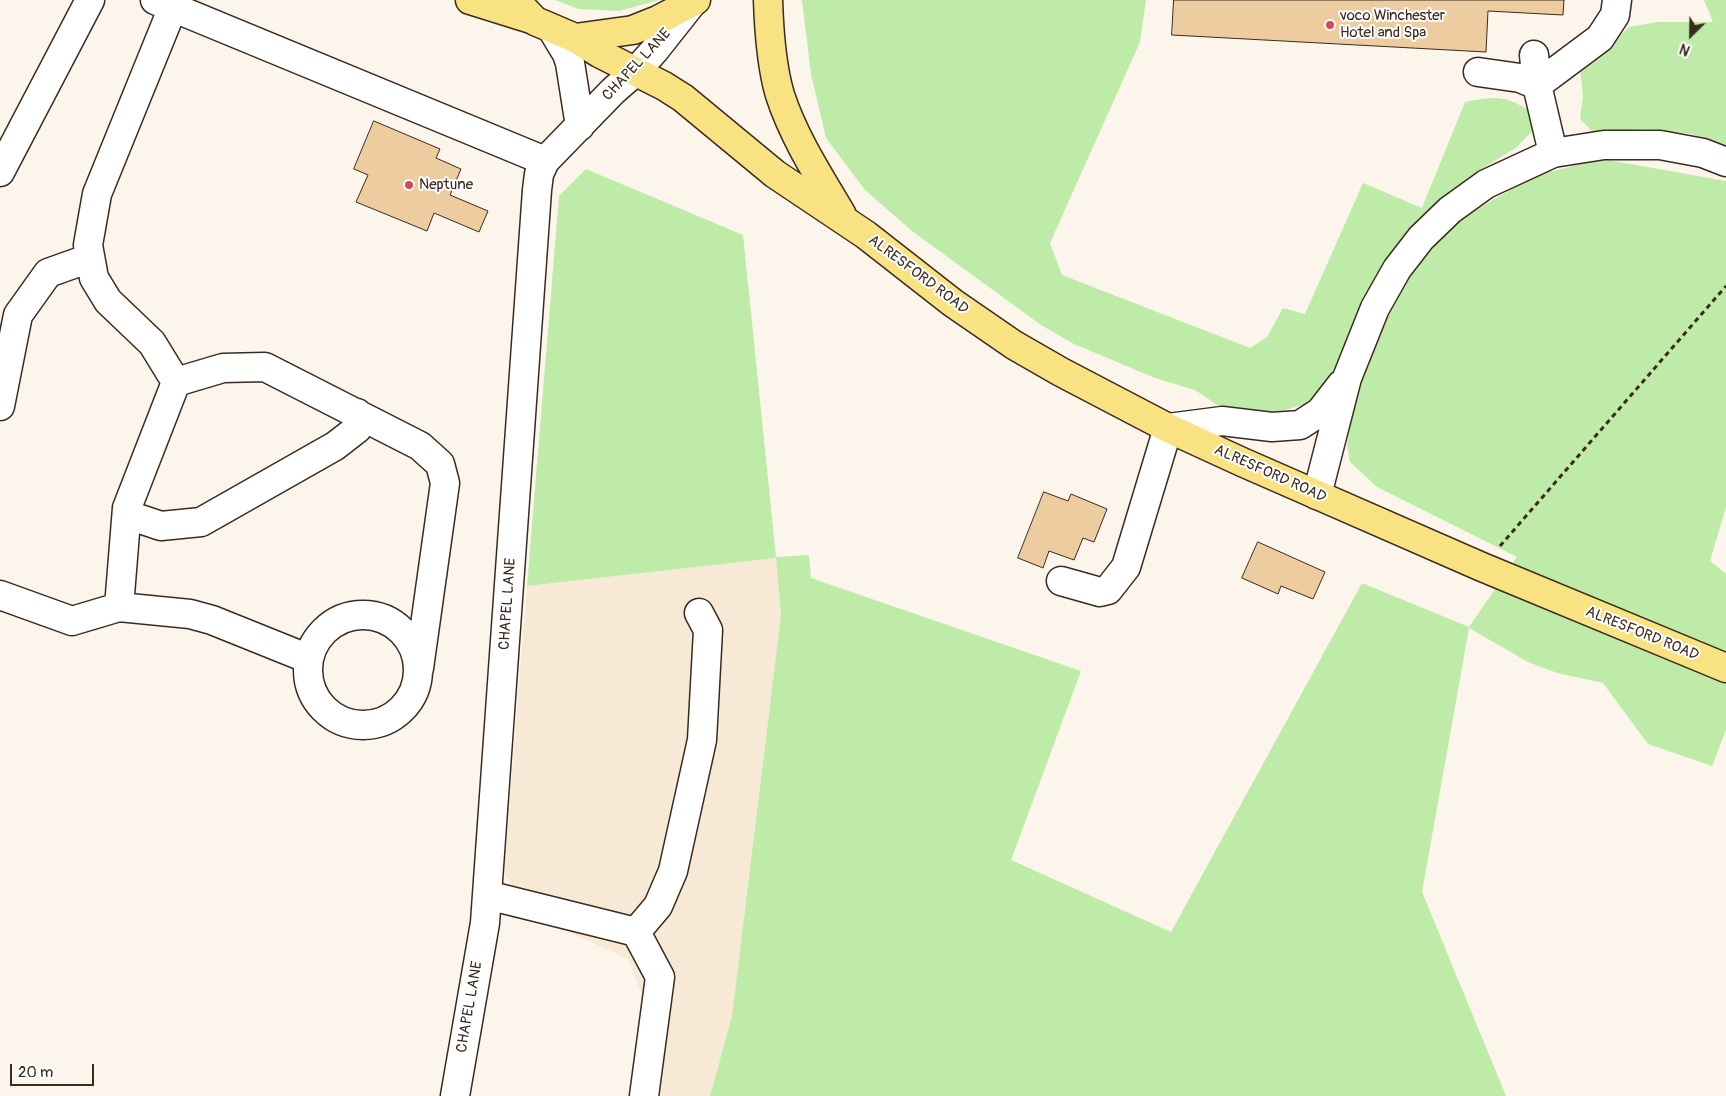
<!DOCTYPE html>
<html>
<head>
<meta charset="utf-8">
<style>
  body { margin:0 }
  #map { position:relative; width:1726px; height:1096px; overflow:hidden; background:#fbf5ec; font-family:Pangolin,sans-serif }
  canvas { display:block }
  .north { position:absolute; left:1666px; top:10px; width:50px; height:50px; -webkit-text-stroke:4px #fff; paint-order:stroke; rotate:203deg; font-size:14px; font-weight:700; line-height:20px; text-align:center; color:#3b2a1e }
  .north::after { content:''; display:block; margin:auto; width:18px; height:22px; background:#3b2a1e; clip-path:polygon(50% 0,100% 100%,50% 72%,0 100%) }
  .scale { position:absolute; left:10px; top:1064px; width:84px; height:22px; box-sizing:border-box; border:2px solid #3b2a1e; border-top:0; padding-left:6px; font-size:15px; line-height:18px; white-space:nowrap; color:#3b2a1e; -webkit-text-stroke:4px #fff; paint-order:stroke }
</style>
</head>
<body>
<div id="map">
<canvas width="1726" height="1096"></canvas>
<div class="north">N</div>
<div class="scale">20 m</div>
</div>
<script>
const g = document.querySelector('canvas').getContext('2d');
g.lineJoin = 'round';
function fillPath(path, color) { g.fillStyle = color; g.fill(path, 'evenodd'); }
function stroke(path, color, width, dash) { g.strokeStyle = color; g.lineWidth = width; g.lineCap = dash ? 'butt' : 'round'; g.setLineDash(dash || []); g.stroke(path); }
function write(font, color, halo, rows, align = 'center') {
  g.font = font + ' Pangolin,sans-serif'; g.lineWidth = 4; g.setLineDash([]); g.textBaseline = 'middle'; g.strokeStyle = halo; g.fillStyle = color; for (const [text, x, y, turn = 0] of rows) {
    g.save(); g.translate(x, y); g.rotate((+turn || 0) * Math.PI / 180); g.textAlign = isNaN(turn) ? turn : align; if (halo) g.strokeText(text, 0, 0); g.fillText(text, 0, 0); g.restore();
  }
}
fillPath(new Path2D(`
  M776,558L781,615L732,1016L710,1096H635L644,1000L628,959L571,933L527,918L512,919L515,888L504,874L527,586Z`), '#f7e9d5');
fillPath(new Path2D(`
  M555,0H659L619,11L579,9Z
  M802,0H1146L1140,42L1050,243L1062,275L1250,348L1267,337L1283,308L1305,314L1363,183L1422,208L1465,102C1497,96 1504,95 1532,112L1535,128L1517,147L1478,171L1433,212L1381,271L1346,342L1337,364L1324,386L1305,404L1268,415L1246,416L1219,406L1195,390L1155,378L1074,344L1041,325L912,231L865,190L826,138L811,74Z
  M1704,0H1726V147L1692,134L1646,129L1594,133L1580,119L1583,96L1580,68L1607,49L1629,27L1657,22H1713Z
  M1602,159L1726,181V507L1710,561L1726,574V730L1712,766L1648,744L1603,683L1557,673L1528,662L1469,628L1422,892L1506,1096H710L732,1016L781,615L776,558L527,586L559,196L586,169L743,235L776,557L809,555L811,578L1081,671L1011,860L1171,932L1362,583L1469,627L1517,557L1377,487L1350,462L1347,445L1355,392L1397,296L1413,267L1429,247L1472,212L1537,175Z`), '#bfeba8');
const building = new Path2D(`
  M1174,0H1564L1563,15L1488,11L1486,52L1172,35Z
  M374,121L440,149L436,158L461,169L450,195L488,211L479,232L434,213L427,231L356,202L368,175L354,169Z
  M1044,492L1068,501L1071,494L1107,509L1094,542L1083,538L1074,560L1049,551L1043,568L1018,558Z
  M1258,542L1325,572L1313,599L1281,586L1278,594L1242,578Z`);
fillPath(building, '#edcc9f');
stroke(building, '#3b2a1e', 1);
const minor = new Path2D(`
  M155,0L545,161
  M173,7L97,194L88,245L94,278L108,301L152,343L176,382L127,508L119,607L190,614L212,620L309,659
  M552,29L567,54L570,63L580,126
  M1534,55L1537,85L1553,153
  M1478,72L1520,78L1537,85
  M1537,85L1600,38L1615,15L1617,0
  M0,172L90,0
  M176,382L223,368L265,367L420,446L440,464L445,483L419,668
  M0,406L18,315L48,273L90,258
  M1317,495L1347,378L1375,308L1397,269L1421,238L1450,210L1486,184L1553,153L1604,145H1660L1703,153L1726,162
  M127,508L134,517L161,526L201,522L335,446L357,429V413
  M1061,581L1100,592L1108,590L1126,567L1168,428L1222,421L1272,427L1300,425L1320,412L1341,385
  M0,595L72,621L119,607
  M308 670a55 55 0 1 1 110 0a55 55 0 1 1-110 0Z
  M487,895L636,932L660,977L644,1096
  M636,932L658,906L673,871L702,740L708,630L699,613
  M455,1096L485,923L537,190L539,174L545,161L613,91L636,71L654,51L692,3`);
const major = new Path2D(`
  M768,0C769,31 771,65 780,95C794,138 819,176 842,215
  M575,38L599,53L664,86L683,98L775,174L866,235L953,303L1014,345L1061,372L1168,428L1242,462L1482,567L1726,668`);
const highway = new Path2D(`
  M470,0L534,20
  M515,0L535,21L575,38L633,30L658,20L696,0`);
stroke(minor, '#3b2a1e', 31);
stroke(major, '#3b2a1e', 31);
stroke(highway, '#3b2a1e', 31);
stroke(new Path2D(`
  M1500,546L1726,286`), '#3b2a1e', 3, [5, 4]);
stroke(minor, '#fff', 28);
stroke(major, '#f8e281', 28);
stroke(highway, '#f8e281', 28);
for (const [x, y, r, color] of [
  [1330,25,5,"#d1495b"],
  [409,185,5,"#d1495b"]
]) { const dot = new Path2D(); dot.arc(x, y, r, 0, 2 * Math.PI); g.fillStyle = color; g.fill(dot); stroke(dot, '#fff', 2); }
write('15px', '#3b2a1e', '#fff', [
  ["voco Winchester",1340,16],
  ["Hotel and Spa",1340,33],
  ["Neptune",419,185]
], 'left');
write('15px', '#3b2a1e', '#fff', [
  ["CHAPEL LANE",637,65,-47],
  ["ALRESFORD ROAD",918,275,37],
  ["ALRESFORD ROAD",1270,474,24],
  ["CHAPEL LANE",508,604,-86],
  ["ALRESFORD ROAD",1642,634,22],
  ["CHAPEL LANE",470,1007,-80]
]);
</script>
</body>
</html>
